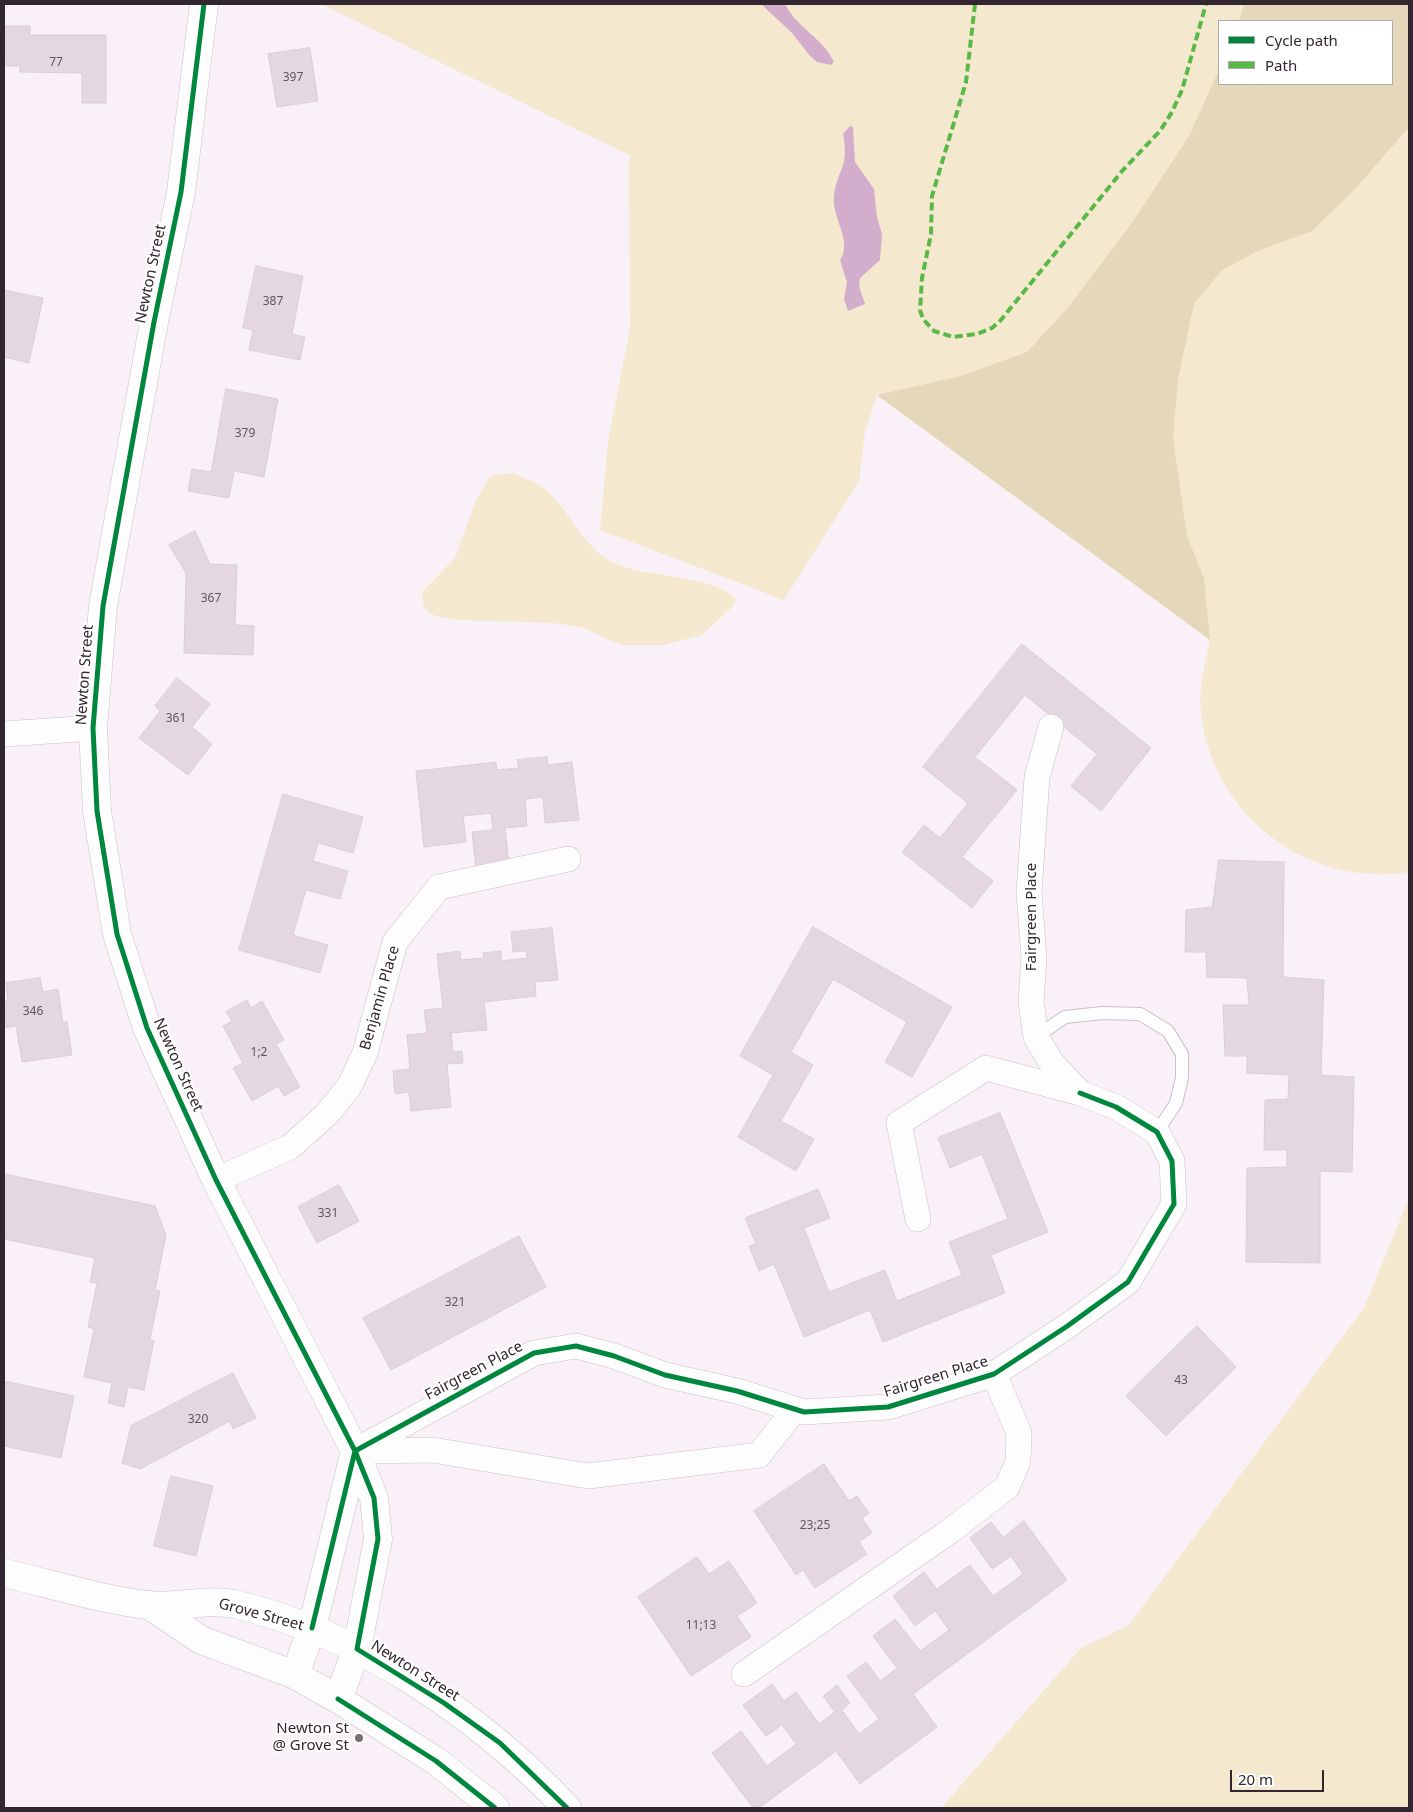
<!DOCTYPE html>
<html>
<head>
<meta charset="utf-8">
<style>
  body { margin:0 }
  #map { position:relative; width:1413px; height:1812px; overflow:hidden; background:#faf1f8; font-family:"Noto Sans",sans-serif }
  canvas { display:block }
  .frame { position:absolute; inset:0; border:5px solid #322730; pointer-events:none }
  .legend { position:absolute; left:1218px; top:20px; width:175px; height:65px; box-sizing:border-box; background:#fff; border:1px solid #ada9ac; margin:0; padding:6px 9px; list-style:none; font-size:15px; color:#322730 }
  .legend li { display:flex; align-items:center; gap:10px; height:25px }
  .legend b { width:25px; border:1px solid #ada9ac }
  .scale { position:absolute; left:1230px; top:1770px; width:94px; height:22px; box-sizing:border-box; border:2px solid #322730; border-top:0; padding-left:6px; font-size:15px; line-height:18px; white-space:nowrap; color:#322730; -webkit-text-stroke:4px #fff; paint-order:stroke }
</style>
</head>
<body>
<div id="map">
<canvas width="1413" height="1812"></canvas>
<div class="frame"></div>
<ul class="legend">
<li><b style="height:6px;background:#00873e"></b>Cycle path</li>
<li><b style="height:6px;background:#58b947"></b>Path</li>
</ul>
<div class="scale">20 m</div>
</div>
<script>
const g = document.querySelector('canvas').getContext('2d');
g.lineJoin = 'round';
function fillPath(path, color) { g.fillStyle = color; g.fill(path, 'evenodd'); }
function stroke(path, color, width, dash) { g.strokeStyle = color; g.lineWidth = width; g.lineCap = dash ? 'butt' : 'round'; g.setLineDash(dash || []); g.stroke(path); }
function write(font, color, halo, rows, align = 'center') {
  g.font = font + ' "Noto Sans",sans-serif'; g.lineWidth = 4; g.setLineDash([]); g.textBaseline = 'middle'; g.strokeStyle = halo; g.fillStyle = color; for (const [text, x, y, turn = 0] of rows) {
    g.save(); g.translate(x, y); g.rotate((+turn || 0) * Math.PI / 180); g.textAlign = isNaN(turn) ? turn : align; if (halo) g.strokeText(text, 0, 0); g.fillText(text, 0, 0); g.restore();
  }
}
fillPath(new Path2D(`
  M321,4H1409V872C1308,888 1213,816 1201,714C1198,688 1205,665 1210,640L877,395L865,432L859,481L784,600L600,530L608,442L630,328L629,155ZM1219,21H1392V84H1219Z
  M513,473C524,478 539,483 547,491C571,512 584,549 614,563C650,579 708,573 736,599L733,606L702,635L663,645H621L581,627L553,623L456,620L435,616L424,608L422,592L455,558L475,503L490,476Z
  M1409,1198V1808H941L1081,1648L1129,1625L1364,1308Z`), '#f4e8cf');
fillPath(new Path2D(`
  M1244,4H1409V127L1356,188L1312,231L1260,250L1222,270L1194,304L1178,379L1173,438L1187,536L1204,578L1210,640L877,395L961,376L1027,352L1067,309L1134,220L1189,136L1219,70V84H1392V21H1239Z`), '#e5d8ba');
fillPath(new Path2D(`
  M761,4H785C796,27 823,38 834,62L831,65L817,62L810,56L792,33Z
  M850,126L853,127L855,162L874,189L877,217L882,234L880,260L860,278L859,286L865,304L848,311L844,299L847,282L840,260C852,243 835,222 834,203C833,189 838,179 843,165C846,157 845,143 843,134Z`), '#d3aecc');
const building = new Path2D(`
  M4,26H30V35H106V103H82V73L20,72V66H6V60H4Z
  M310,48L318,101L277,107L268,54Z
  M256,266L303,276L292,334L305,337L300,360L249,350L253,330L243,328Z
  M4,290L43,298L29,363L4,357Z
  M226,389L278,399L264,477L234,471L229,498L188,491L192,469L211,472Z
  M195,531L210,564L237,565L235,625L254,626L253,655L184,653L186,573L169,545Z
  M1022,644L1151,748L1101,811L1071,786L1097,754L1025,695L975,757L1017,790L962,857L993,881L972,908L902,852L924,825L940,838L968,803L923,767Z
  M177,678L210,704L192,727L212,744L188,775L139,738L160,711L155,706Z
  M547,757L548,765L572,762L579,820L545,823L543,797L525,799L527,826L505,828L509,864L476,868L472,832L493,830L491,813L463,816L466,842L424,847L416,771L496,762L497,770L519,768L517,760Z
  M283,794L363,817L353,853L318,843L313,861L348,871L340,899L306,890L293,935L328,945L320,973L239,950Z
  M1219,860L1284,862L1283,977L1324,980L1321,1075L1354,1077L1352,1172L1320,1171V1263L1246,1262L1247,1168L1287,1167V1150H1264L1265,1100L1288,1099L1289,1075L1247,1073V1056H1225L1223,1005H1249L1247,978L1207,977L1206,952H1185L1186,910L1212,907Z
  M813,927L952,1007L912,1077L885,1062L907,1022L833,979L791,1052L813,1065L781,1121L814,1139L796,1171L738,1137L773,1075L740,1056Z
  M552,928L558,980L535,982L536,996L484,1002L487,1030L451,1033L453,1052L462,1051L463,1063L447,1064L451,1107L411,1111L409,1092L395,1094L393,1071L410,1069L407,1035L427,1033L424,1010L443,1008L437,954L460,951L461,960L484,958L483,953L501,951V961L527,958L526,951L513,952L511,932Z
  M40,978L43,992L58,989L63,1023L67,1022L72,1055L22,1062L16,1026L4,1028V1002L8,1001L6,983Z
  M247,1000L251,1008L262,1001L284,1040L276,1044L300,1087L284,1096L278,1086L252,1101L233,1068L243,1063L223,1026L232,1021L226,1012Z
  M1000,1113L1048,1232L991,1255L1005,1293L883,1342L870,1310L804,1337L774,1264L759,1271L749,1246L756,1244L745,1218L818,1189L830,1218L804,1228L829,1292L885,1270L897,1301L962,1275L949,1242L1008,1219L982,1154L950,1168L938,1138Z
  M4,1174L155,1206L166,1235L155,1290L160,1291L150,1339L154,1341L144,1390L128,1387L124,1407L108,1403L112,1383L84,1377L94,1329L88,1327L97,1283L90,1282L95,1258L4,1239Z
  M339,1185L359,1221L317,1243L298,1207Z
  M519,1236L546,1287L391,1370L363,1318Z
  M1197,1326L1236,1367L1166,1436L1126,1396Z
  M233,1373L256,1418L233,1429L230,1421L140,1469L122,1463L131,1426Z
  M4,1381L74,1396L61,1458L4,1446Z
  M824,1464L849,1501L857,1496L869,1513L862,1518L872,1533L859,1542L867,1554L815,1588L803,1570L796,1575L754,1511Z
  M171,1476L213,1486L196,1556L154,1546Z
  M1024,1521L1067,1580L913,1694L937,1727L860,1784L836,1751L759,1808H753L712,1753L741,1731L767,1766L796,1744L782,1725L766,1736L743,1705L772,1684L784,1701L796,1692L819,1724L835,1712L823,1696L837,1685L850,1703L842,1710L859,1734L879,1719L847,1676L866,1662L880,1681L897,1668L873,1636L895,1619L920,1651L949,1630L935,1611L915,1626L893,1596L924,1572L937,1589L970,1565L993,1596L1023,1574L1011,1556L992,1569L970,1538L991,1522L1003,1537Z
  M697,1557L709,1574L729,1561L757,1603L737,1616L751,1637L691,1676L638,1597Z`);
fillPath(building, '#e4d7e2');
stroke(building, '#d8cfd6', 1);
const service = new Path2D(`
  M1036,1037L1065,1017L1102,1013L1140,1014L1168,1031L1182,1054V1078L1176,1103L1157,1132`);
const minor = new Path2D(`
  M4,734L93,728
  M216,1180L290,1147L327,1114L349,1087L365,1053L395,942L439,887L568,859
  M918,1219L899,1123L986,1068L1080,1093L1051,1062L1036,1037L1031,1002L1034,958L1029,892L1037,777L1051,727
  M355,1451L534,1353L576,1346L614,1356L665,1375L737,1391L804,1412L888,1407L994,1374L1066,1327L1128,1282L1174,1204L1172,1161L1157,1132L1116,1107L1080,1093
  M358,1451L433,1450L588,1476L759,1455L795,1409
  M744,1674L950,1531L1007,1487L1018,1461L1019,1433L994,1374`);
const secondary = new Path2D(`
  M204,4L181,192L154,322L103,606L93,728L97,811L117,934L147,1028L216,1180L355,1451L374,1498L378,1539L357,1649L338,1699
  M4,1573C51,1584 99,1599 147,1605C176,1609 205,1598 234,1604C359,1633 480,1716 567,1808
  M149,1605L201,1640L295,1675L338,1699L436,1761L495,1808
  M295,1675L312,1628L355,1451`);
stroke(service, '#c9c0c7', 14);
stroke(minor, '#c9c0c7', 26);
stroke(secondary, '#c9c0c7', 29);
stroke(service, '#fefdfe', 12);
stroke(minor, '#fefdfe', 25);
stroke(secondary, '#fefdfe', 28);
stroke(new Path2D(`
  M975,4L966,82L932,196L931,234L922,278L920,310L923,319L934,331L953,337L977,334L992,328L1000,321L1123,170L1160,131L1172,112L1182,90L1206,4`), '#58b947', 4, [8, 4]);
stroke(new Path2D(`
  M204,4L181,192L154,322L103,606L93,728L97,811L117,934L147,1028L216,1180L355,1451L374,1498L378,1539L357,1649L444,1703L500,1743L567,1808
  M355,1451L534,1353L576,1346L614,1356L665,1375L737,1391L804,1412L888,1407L994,1374L1066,1327L1128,1282L1174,1204L1172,1161L1157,1132L1116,1107L1080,1093
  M312,1628L355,1451
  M338,1699L436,1761L495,1808`), '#00873e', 5);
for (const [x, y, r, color] of [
  [359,1738,5,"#786e76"]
]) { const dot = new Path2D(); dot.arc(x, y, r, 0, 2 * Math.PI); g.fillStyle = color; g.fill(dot); stroke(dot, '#fff', 2); }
write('12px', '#60545e', null, [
  ["77",56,63],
  ["397",293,78],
  ["387",273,302],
  ["379",245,434],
  ["367",211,599],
  ["361",176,719],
  ["346",33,1012],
  ["1;2",259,1053],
  ["331",328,1214],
  ["321",455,1303],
  ["43",1181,1381],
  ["320",198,1420],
  ["23;25",815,1526],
  ["11;13",701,1626]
]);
write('15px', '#322730', '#fff', [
  ["Newton Street",151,274,-78],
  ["Newton Street",85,675,-86],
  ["Fairgreen Place",1032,917,-90],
  ["Benjamin Place",380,998,-74],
  ["Newton Street",178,1065,66],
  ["Fairgreen Place",474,1371,-28],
  ["Fairgreen Place",936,1377,-17],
  ["Grove Street",261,1615,15],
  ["Newton Street",415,1671,32]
]);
write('15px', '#322730', '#fff', [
  ["Newton St",349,1729],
  ["@ Grove St",349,1746]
], 'right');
</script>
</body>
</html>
